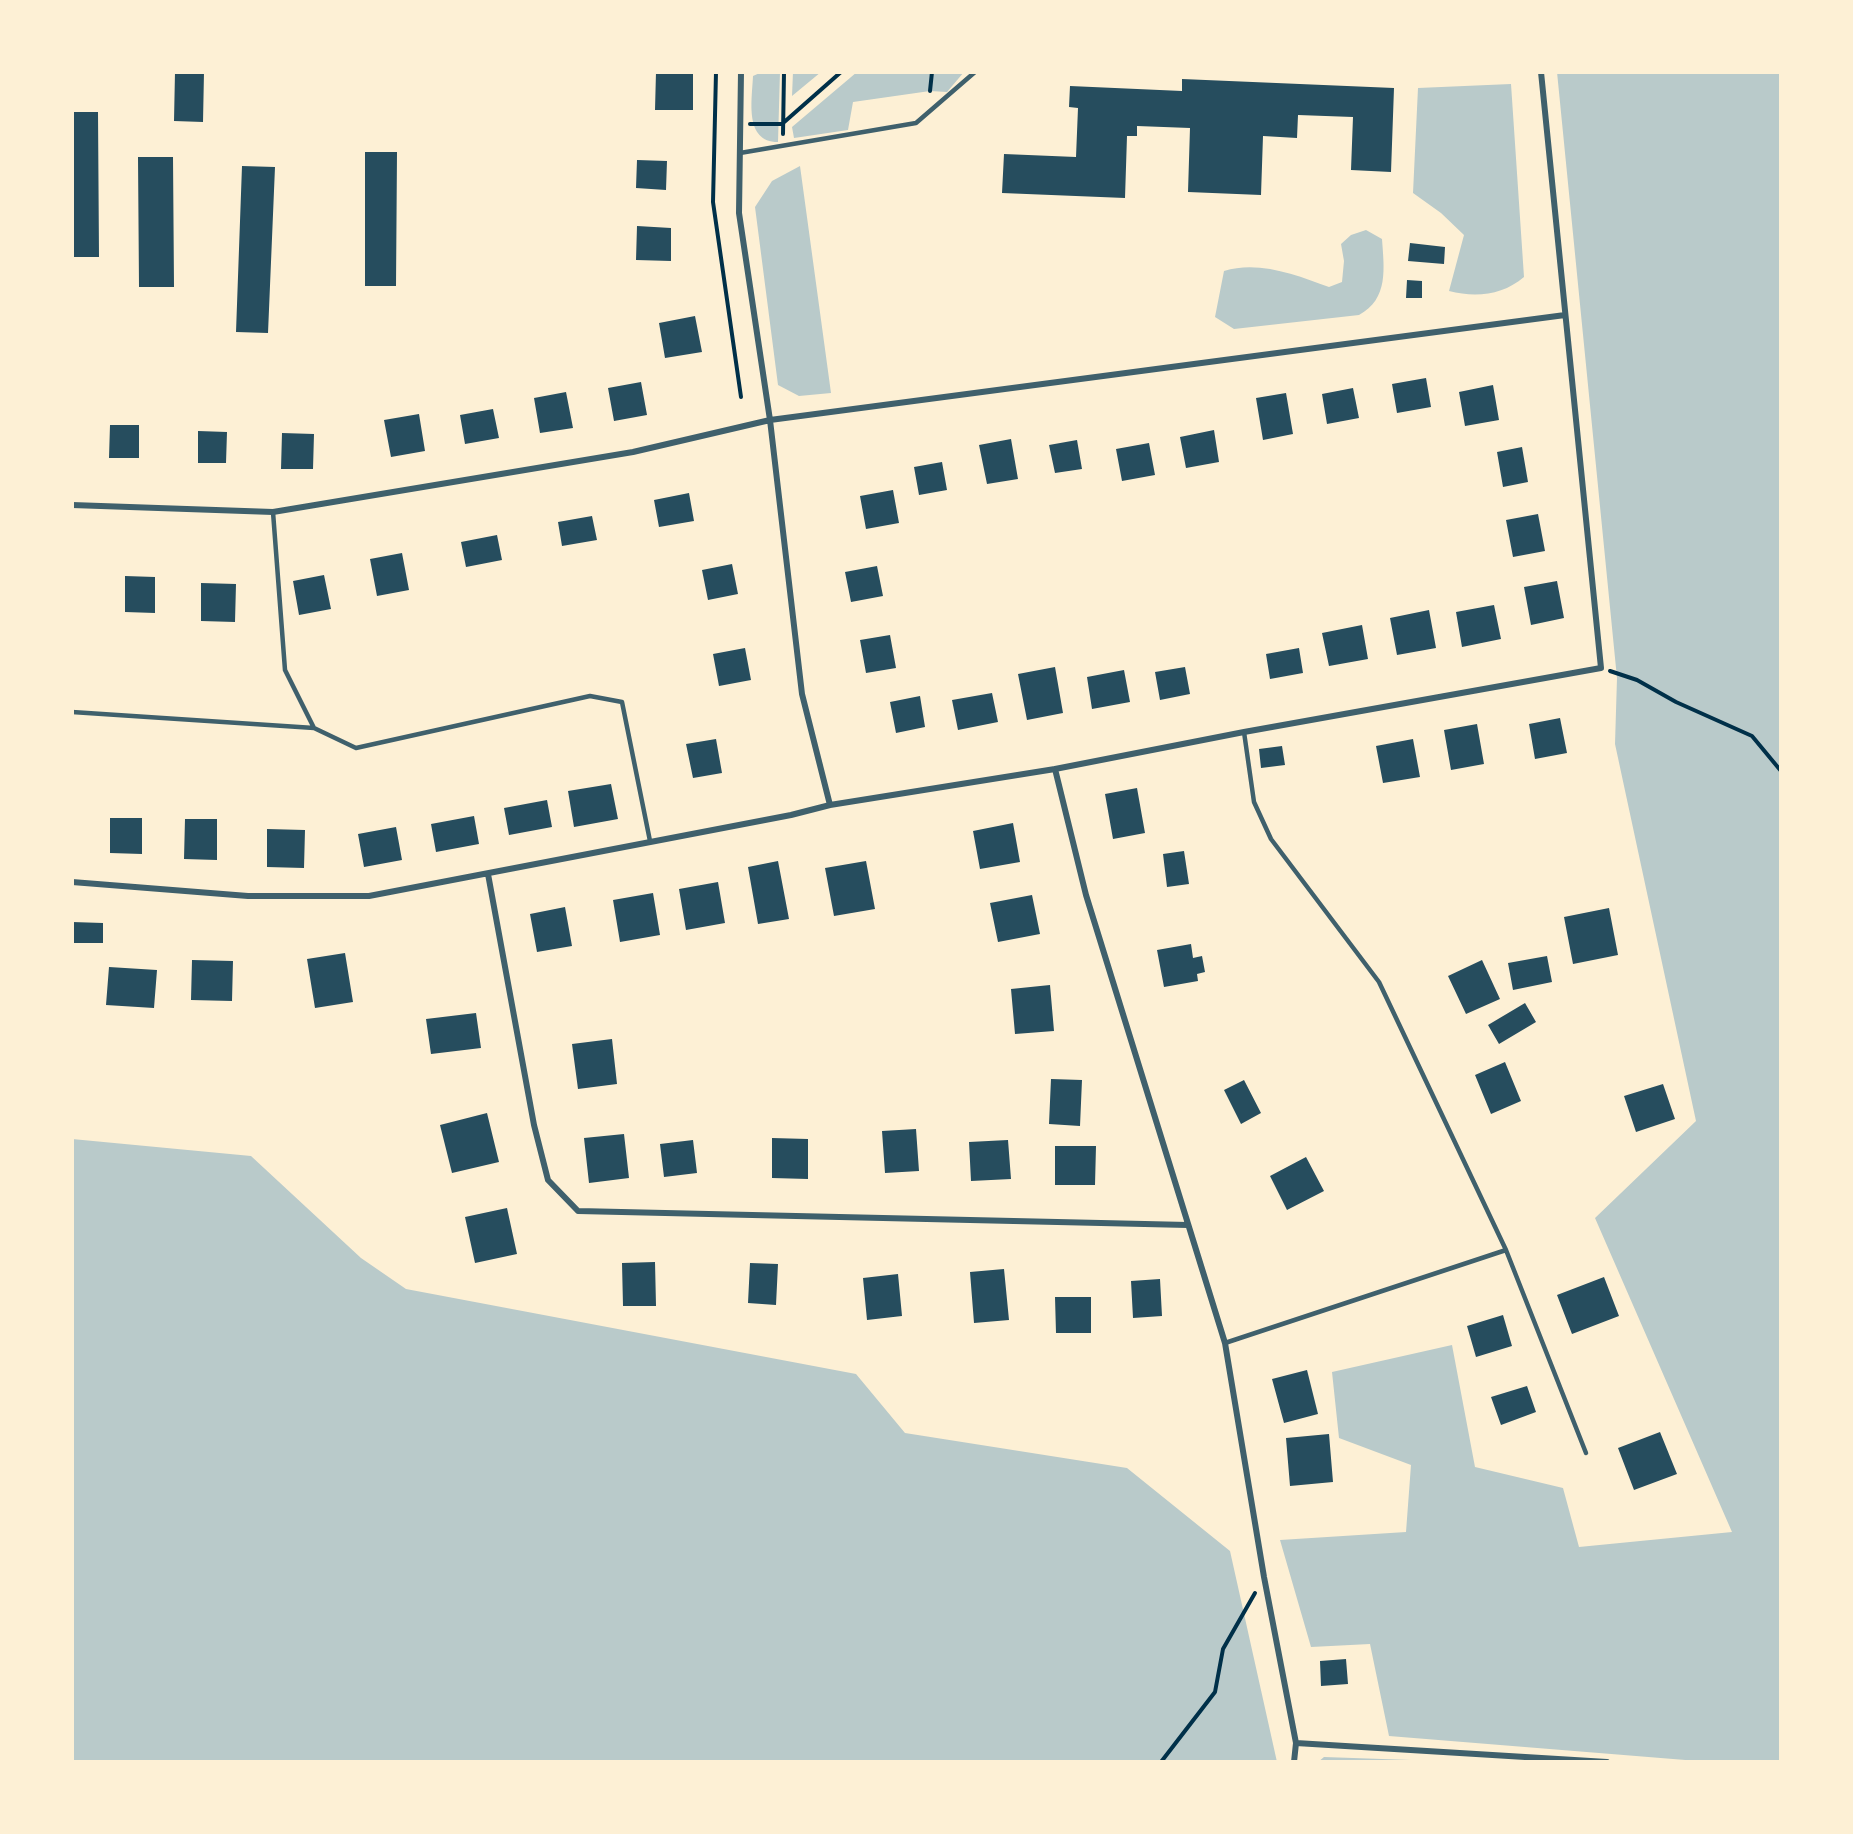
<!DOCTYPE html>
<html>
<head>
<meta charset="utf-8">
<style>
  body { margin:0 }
  #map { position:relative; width:1853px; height:1834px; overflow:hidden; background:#fdf0d5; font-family:"DejaVu Sans",sans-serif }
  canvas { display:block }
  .frame { position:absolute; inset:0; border:74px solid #fdf0d5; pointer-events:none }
</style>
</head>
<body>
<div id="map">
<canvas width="1853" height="1834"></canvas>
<div class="frame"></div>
</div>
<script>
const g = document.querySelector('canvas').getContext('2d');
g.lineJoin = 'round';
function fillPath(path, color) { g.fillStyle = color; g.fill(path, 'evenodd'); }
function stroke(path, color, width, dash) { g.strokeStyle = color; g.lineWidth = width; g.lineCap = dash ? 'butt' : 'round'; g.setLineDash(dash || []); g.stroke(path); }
fillPath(new Path2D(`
  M762,72H780L778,142C744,142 752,100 753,76Z
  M793,72H821L792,96Z
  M857,72H964L947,92L930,91L853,102L848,130L794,138L792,127Z
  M1557,72H1781V1762H1710L1389,1736L1370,1644L1311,1647L1280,1540L1406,1532L1411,1465L1339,1438L1332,1372L1452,1345L1475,1467L1563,1488L1579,1547L1732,1532L1595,1218L1696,1121L1615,744L1617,678Z
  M1511,84L1524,277C1503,295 1476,298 1449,291L1464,235L1441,213L1413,193L1418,88Z
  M800,166L831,393L799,396L778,385L755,207L772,181Z
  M1366,230L1382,239C1384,268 1389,299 1359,315L1234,329L1215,317L1224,271C1258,260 1297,275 1329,287L1342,282L1344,261L1341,244L1351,235Z
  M72,1139L251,1156L361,1258L406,1289L856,1374L905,1433L1127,1468L1230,1551L1277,1762H72Z
  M1324,1757L1411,1760V1762H1318Z`), '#b9caca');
fillPath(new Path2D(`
  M175,72H204L203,122L174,121Z
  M656,72H693V110H655Z
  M1182,79L1394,88L1391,172L1351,170L1353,117L1298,115L1297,138L1263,136L1261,195L1188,192L1190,128L1137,126V136H1127L1125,198L1002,193L1004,154L1076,157L1078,108L1069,107L1070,86L1182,91Z
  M72,112H98L99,257H72Z
  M365,152H397L396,286H365Z
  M138,157H173L174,287H139Z
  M637,160L667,161L666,190L636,188Z
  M242,166L275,167L268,333L236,332Z
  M637,226L671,228V261L636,260Z
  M1410,243L1445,247L1444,264L1408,261Z
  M1407,280L1422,281V298H1406Z
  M695,316L702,352L665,358L659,323Z
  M1426,378L1431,407L1397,413L1392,384Z
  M641,382L647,415L614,421L608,388Z
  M1493,385L1499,420L1465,426L1459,392Z
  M1353,388L1359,418L1327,424L1322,394Z
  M566,392L573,428L540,433L534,398Z
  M1286,393L1293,434L1263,440L1256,398Z
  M493,409L499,438L465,444L460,415Z
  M419,414L425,451L391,457L384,420Z
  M110,425H139V458H109Z
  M1214,430L1219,462L1186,468L1180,437Z
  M198,431L227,432L226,463H198Z
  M282,433L314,434L313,469H281Z
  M1011,439L1018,479L987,484L979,445Z
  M1077,440L1082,469L1055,473L1049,445Z
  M1149,443L1155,475L1122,481L1116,449Z
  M1522,447L1528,482L1503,487L1497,452Z
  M942,462L947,490L919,495L914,467Z
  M893,490L899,523L866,529L860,496Z
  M689,493L694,521L659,527L654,500Z
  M1538,514L1545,551L1513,557L1506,520Z
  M592,516L597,540L562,546L558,522Z
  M497,535L502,560L466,567L461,542Z
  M402,553L409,590L377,596L370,559Z
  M732,564L738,594L708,600L702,570Z
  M877,566L883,596L851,602L845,572Z
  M324,575L331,609L299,615L293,581Z
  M125,576L155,577V613L125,612Z
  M1557,581L1564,618L1531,625L1524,587Z
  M201,583L236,584L235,622L201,621Z
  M1494,605L1501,639L1462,647L1456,612Z
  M1429,610L1436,648L1397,655L1390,618Z
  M1362,625L1368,659L1329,666L1322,633Z
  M890,635L896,668L866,673L860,640Z
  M745,648L751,680L719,686L713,654Z
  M1299,648L1303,673L1270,679L1266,654Z
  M1055,667L1063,713L1027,720L1018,674Z
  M1185,667L1190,694L1160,700L1155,672Z
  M1124,670L1130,702L1092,709L1087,677Z
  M992,693L998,722L958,730L952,700Z
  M920,696L925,727L896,733L890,702Z
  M1560,718L1567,753L1535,759L1529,724Z
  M1477,724L1484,764L1451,770L1444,730Z
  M716,739L722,773L693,778L686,744Z
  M1413,739L1420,777L1383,783L1376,746Z
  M1282,746L1285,765L1261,768L1259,749Z
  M611,784L618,819L574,827L568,791Z
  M1137,788L1145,833L1113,839L1105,794Z
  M547,800L552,827L509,835L504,808Z
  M474,816L479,844L436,852L431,824Z
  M110,818H142V854L110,853Z
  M185,819H217V860L184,859Z
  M1013,823L1020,862L980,869L973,831Z
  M396,827L402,860L364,867L358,834Z
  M267,829L305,830L304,868L267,867Z
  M1184,851L1189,884L1167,887L1163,854Z
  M778,861L789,919L758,924L748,867Z
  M866,861L875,909L834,916L825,868Z
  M718,882L725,923L686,930L679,889Z
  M653,893L660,935L620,942L613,900Z
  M1032,895L1040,934L998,942L990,903Z
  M565,907L572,946L537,952L530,914Z
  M1609,908L1618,955L1573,964L1564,917Z
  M72,922L103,923V943H72Z
  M1191,944L1193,958L1202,956L1205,972L1197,974L1198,981L1164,987L1157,950Z
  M345,953L353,1002L315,1008L307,959Z
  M1547,956L1552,982L1513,990L1508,963Z
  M192,960L233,961L232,1001L191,1000Z
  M1482,960L1500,999L1466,1014L1448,976Z
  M109,967L157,970L154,1008L106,1005Z
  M1050,985L1054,1031L1015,1034L1011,989Z
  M1525,1003L1536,1022L1499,1044L1488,1025Z
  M476,1013L481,1048L431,1054L426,1019Z
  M612,1039L617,1084L578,1089L572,1044Z
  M1505,1062L1521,1101L1491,1114L1475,1075Z
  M1051,1079L1082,1080L1080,1126L1049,1124Z
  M1244,1080L1261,1113L1241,1124L1224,1090Z
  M1663,1084L1675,1119L1636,1132L1624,1096Z
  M487,1113L499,1162L452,1173L440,1125Z
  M916,1129L919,1171L885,1173L882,1131Z
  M624,1134L629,1178L589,1183L584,1138Z
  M772,1138L808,1139V1179L772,1178Z
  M693,1140L697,1173L664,1177L660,1144Z
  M1008,1140L1011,1179L971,1181L969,1142Z
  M1055,1146H1096L1095,1185H1055Z
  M1306,1157L1324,1191L1287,1210L1270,1176Z
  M507,1208L517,1254L475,1263L465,1217Z
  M655,1262L656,1306H623L622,1263Z
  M750,1263L778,1264L776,1305L748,1303Z
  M1004,1269L1009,1320L974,1323L970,1272Z
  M898,1274L902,1316L867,1320L863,1278Z
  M1604,1277L1619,1316L1572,1334L1557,1295Z
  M1160,1279L1162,1316L1133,1318L1131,1281Z
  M1055,1297H1091V1333H1056Z
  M1503,1315L1512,1346L1476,1357L1467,1326Z
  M1307,1370L1318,1414L1284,1423L1272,1379Z
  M1527,1386L1536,1412L1501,1425L1491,1397Z
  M1660,1432L1677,1474L1634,1490L1618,1448Z
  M1329,1434L1333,1482L1290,1486L1286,1438Z
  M1346,1659L1348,1684L1321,1686L1320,1661Z`), '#264d5e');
stroke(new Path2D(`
  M716,72L713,202L741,397
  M930,91L932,72
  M1781,108V121
  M750,124H782L841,72
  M783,134L784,72
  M1610,671L1637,680L1676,702L1752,736L1781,771
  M1161,1762L1215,1692L1223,1649L1255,1593`), '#003049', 4);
stroke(new Path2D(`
  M740,153L916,123L975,72
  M273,512L285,670L314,728L356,748L590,696L622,702L650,841
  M72,712L314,728
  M1244,732L1254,802L1271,839L1379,982L1506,1250L1586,1453
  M1225,1343L1506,1250`), '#3f606c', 4.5);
stroke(new Path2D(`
  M741,72L739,213L770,420L802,694L830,805
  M72,505L273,512L633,452L770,420L1565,315
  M1055,769L1086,895L1225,1343L1264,1577L1296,1743L1294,1762
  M488,874L534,1125L548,1180L578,1211L1188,1225
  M72,882L248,896H369L791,815L830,805L1055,769L1244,732L1601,668L1541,72
  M1296,1743L1607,1762`), '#3f606c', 6);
</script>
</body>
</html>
